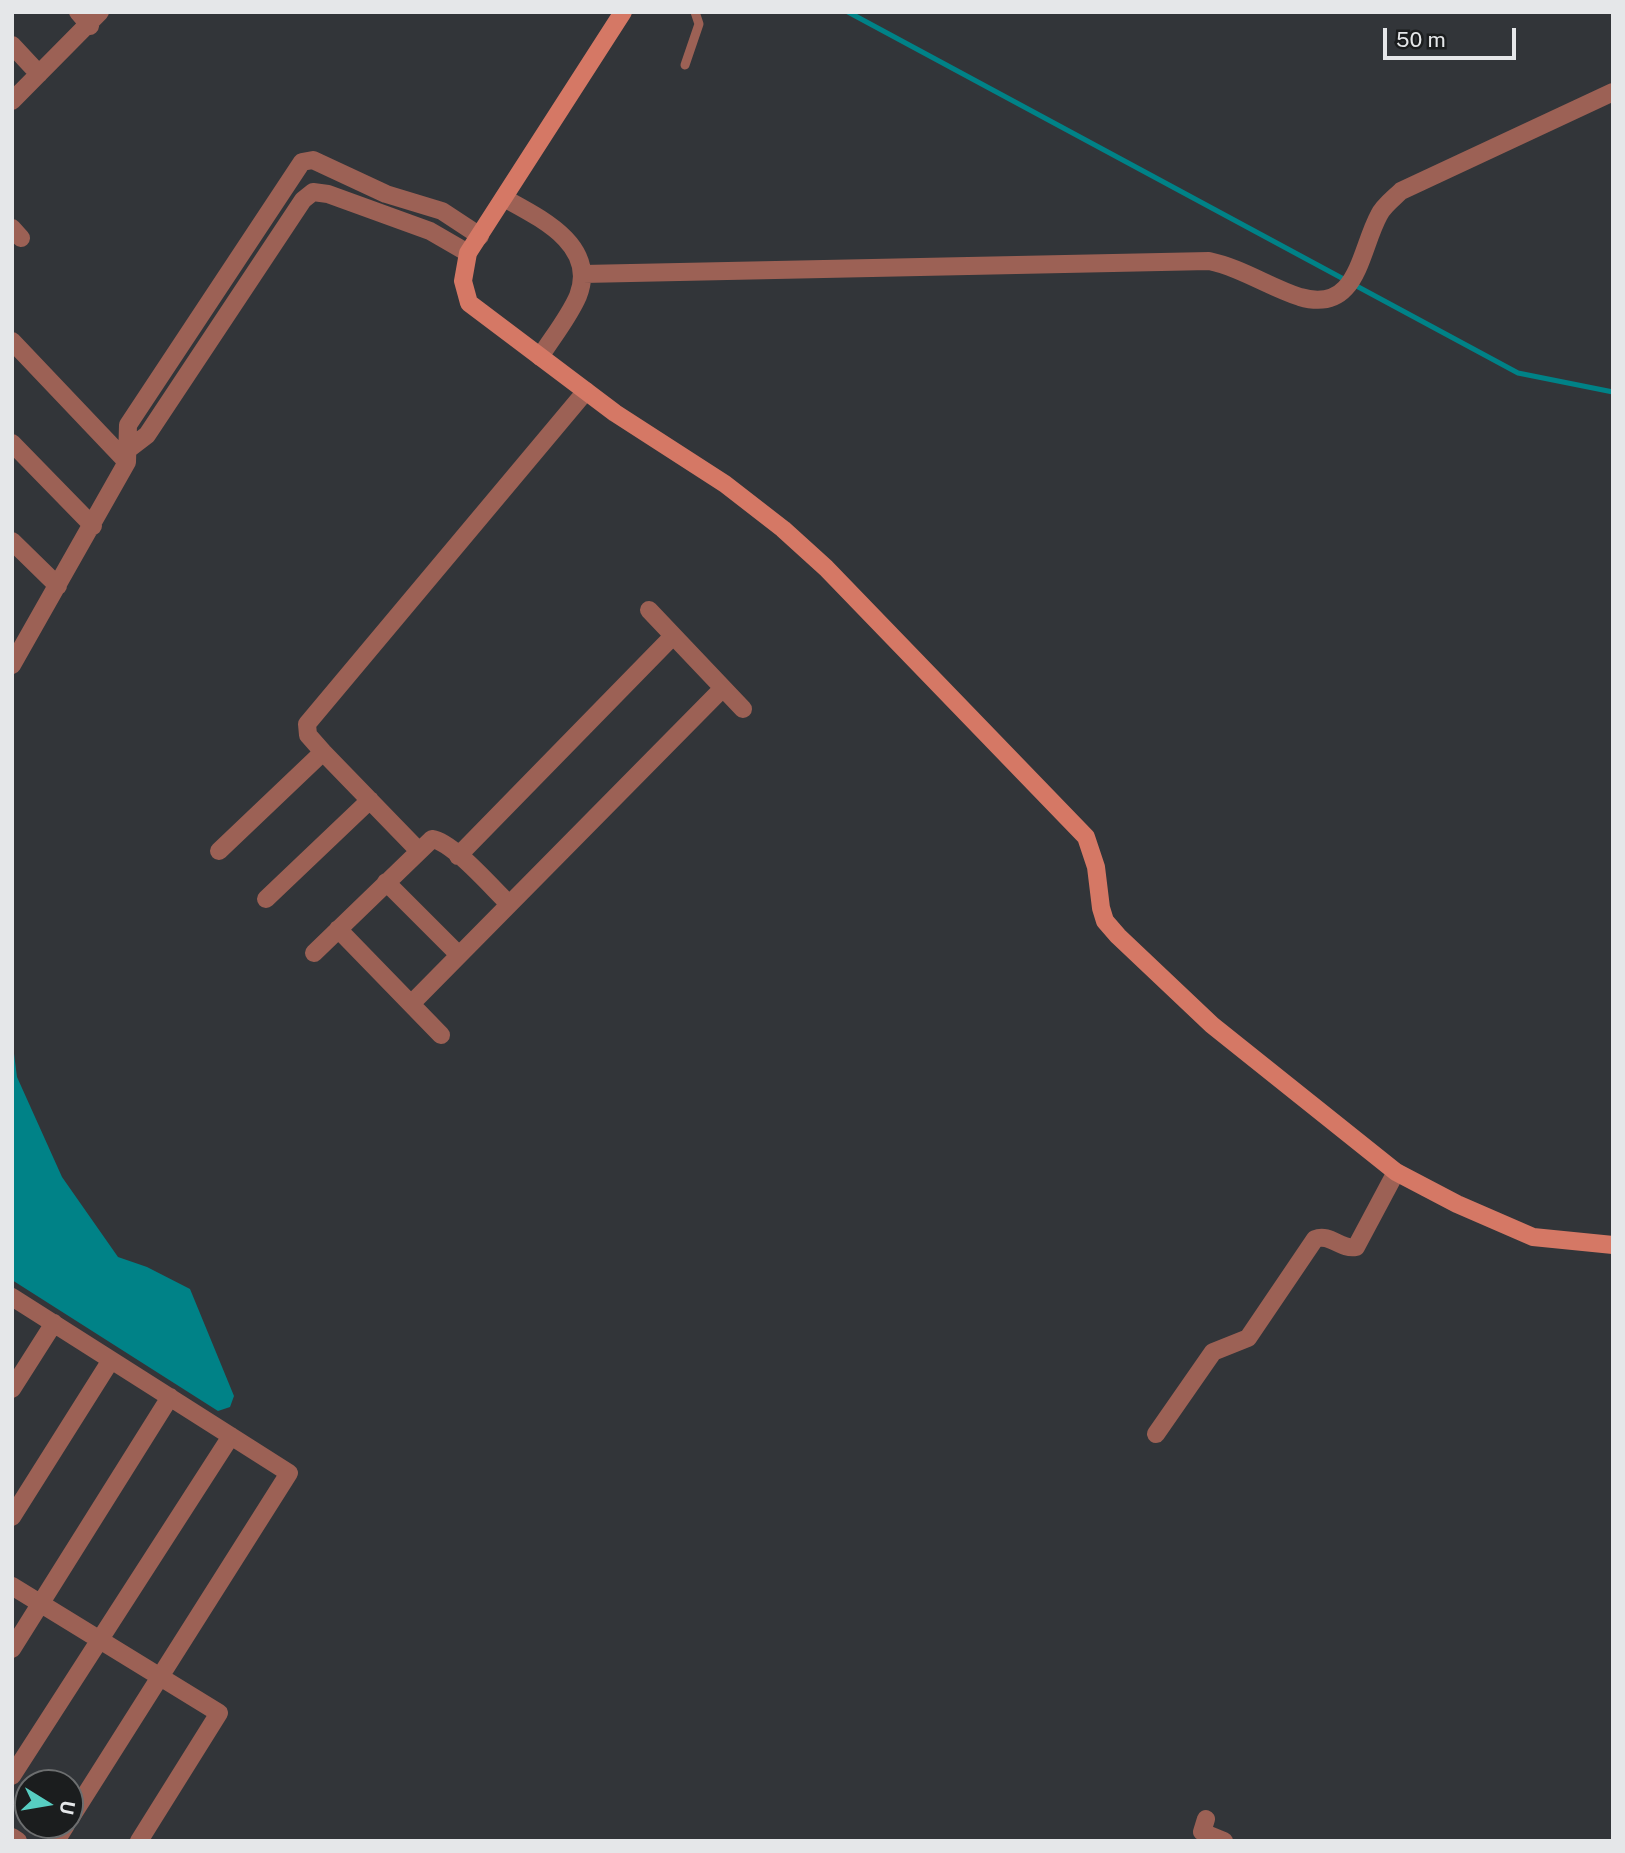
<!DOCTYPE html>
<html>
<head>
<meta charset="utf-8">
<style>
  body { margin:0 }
  #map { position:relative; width:1625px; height:1853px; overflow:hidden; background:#323539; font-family:"Public Sans",sans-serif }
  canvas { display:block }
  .frame { position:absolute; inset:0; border:14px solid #e5e7e9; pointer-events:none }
  .north { position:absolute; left:14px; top:1769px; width:70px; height:70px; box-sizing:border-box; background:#1b1d1e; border:2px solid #6c6e6f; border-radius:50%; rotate:101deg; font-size:19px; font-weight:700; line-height:28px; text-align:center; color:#e5e7e9 }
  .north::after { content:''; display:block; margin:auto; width:24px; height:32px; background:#57cec2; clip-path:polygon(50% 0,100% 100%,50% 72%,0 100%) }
  .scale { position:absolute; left:1383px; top:28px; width:133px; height:32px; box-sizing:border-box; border:4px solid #e5e7e9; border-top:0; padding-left:9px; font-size:21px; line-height:24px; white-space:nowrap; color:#e5e7e9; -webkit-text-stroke:5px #1b1d1e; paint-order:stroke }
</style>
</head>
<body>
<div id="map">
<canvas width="1625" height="1853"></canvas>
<div class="frame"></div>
<div class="north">U</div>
<div class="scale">50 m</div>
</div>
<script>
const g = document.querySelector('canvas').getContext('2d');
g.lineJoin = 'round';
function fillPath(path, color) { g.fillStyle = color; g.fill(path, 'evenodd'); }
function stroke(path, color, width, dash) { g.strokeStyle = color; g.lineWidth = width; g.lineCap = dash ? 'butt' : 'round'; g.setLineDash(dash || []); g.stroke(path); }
fillPath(new Path2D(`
  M12,1038L17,1077L62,1177L118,1257L147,1267L190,1289L234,1396L230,1407L218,1411L12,1280Z`), '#008287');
stroke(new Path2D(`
  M848,12L1518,373L1613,392`), '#008287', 5);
stroke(new Path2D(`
  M685,65L699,24L695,12`), '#9c6155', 9);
stroke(new Path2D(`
  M78,12L90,26
  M12,45L39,74
  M12,101L100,12
  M504,198C540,218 598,245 578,296C569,317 552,338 540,357
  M12,228L21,238
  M583,274L1209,261C1242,268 1269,287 1300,297C1358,314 1359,252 1379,215C1383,206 1394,198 1401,191L1613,92
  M12,341L127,462
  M12,443L93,526
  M130,448L147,435L303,200L313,192L328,194L430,231L468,253
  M12,541L58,586
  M649,610L743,709
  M12,665L127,462L128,425L302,162L313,160L386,194L442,211L480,236
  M418,850L323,752L308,735L307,724L586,391
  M219,851L323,752
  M458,856L673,636
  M386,882L459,955
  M266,899L370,800
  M338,929L441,1035
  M314,953L432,839C453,842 493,889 509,904
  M411,1004L723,688
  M12,1297L289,1473L70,1819
  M12,1389L54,1323
  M1156,1434L1213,1352L1248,1338L1315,1239C1330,1233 1341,1250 1356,1247L1396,1172
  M12,1517L111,1360
  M12,1586L219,1713L139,1841
  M12,1649L170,1397
  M12,1776L231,1436
  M1206,1819L1202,1832L1224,1841
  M12,1837L18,1841
  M56,1841L66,1825`), '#9c6155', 18);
stroke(new Path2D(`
  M623,12L468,253L463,281L469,303L615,413L725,484L783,529L826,568L1086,837L1096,867L1101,908L1105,921L1118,936L1212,1025L1396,1172L1457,1204L1533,1237L1613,1245`), '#d57865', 18);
</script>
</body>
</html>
